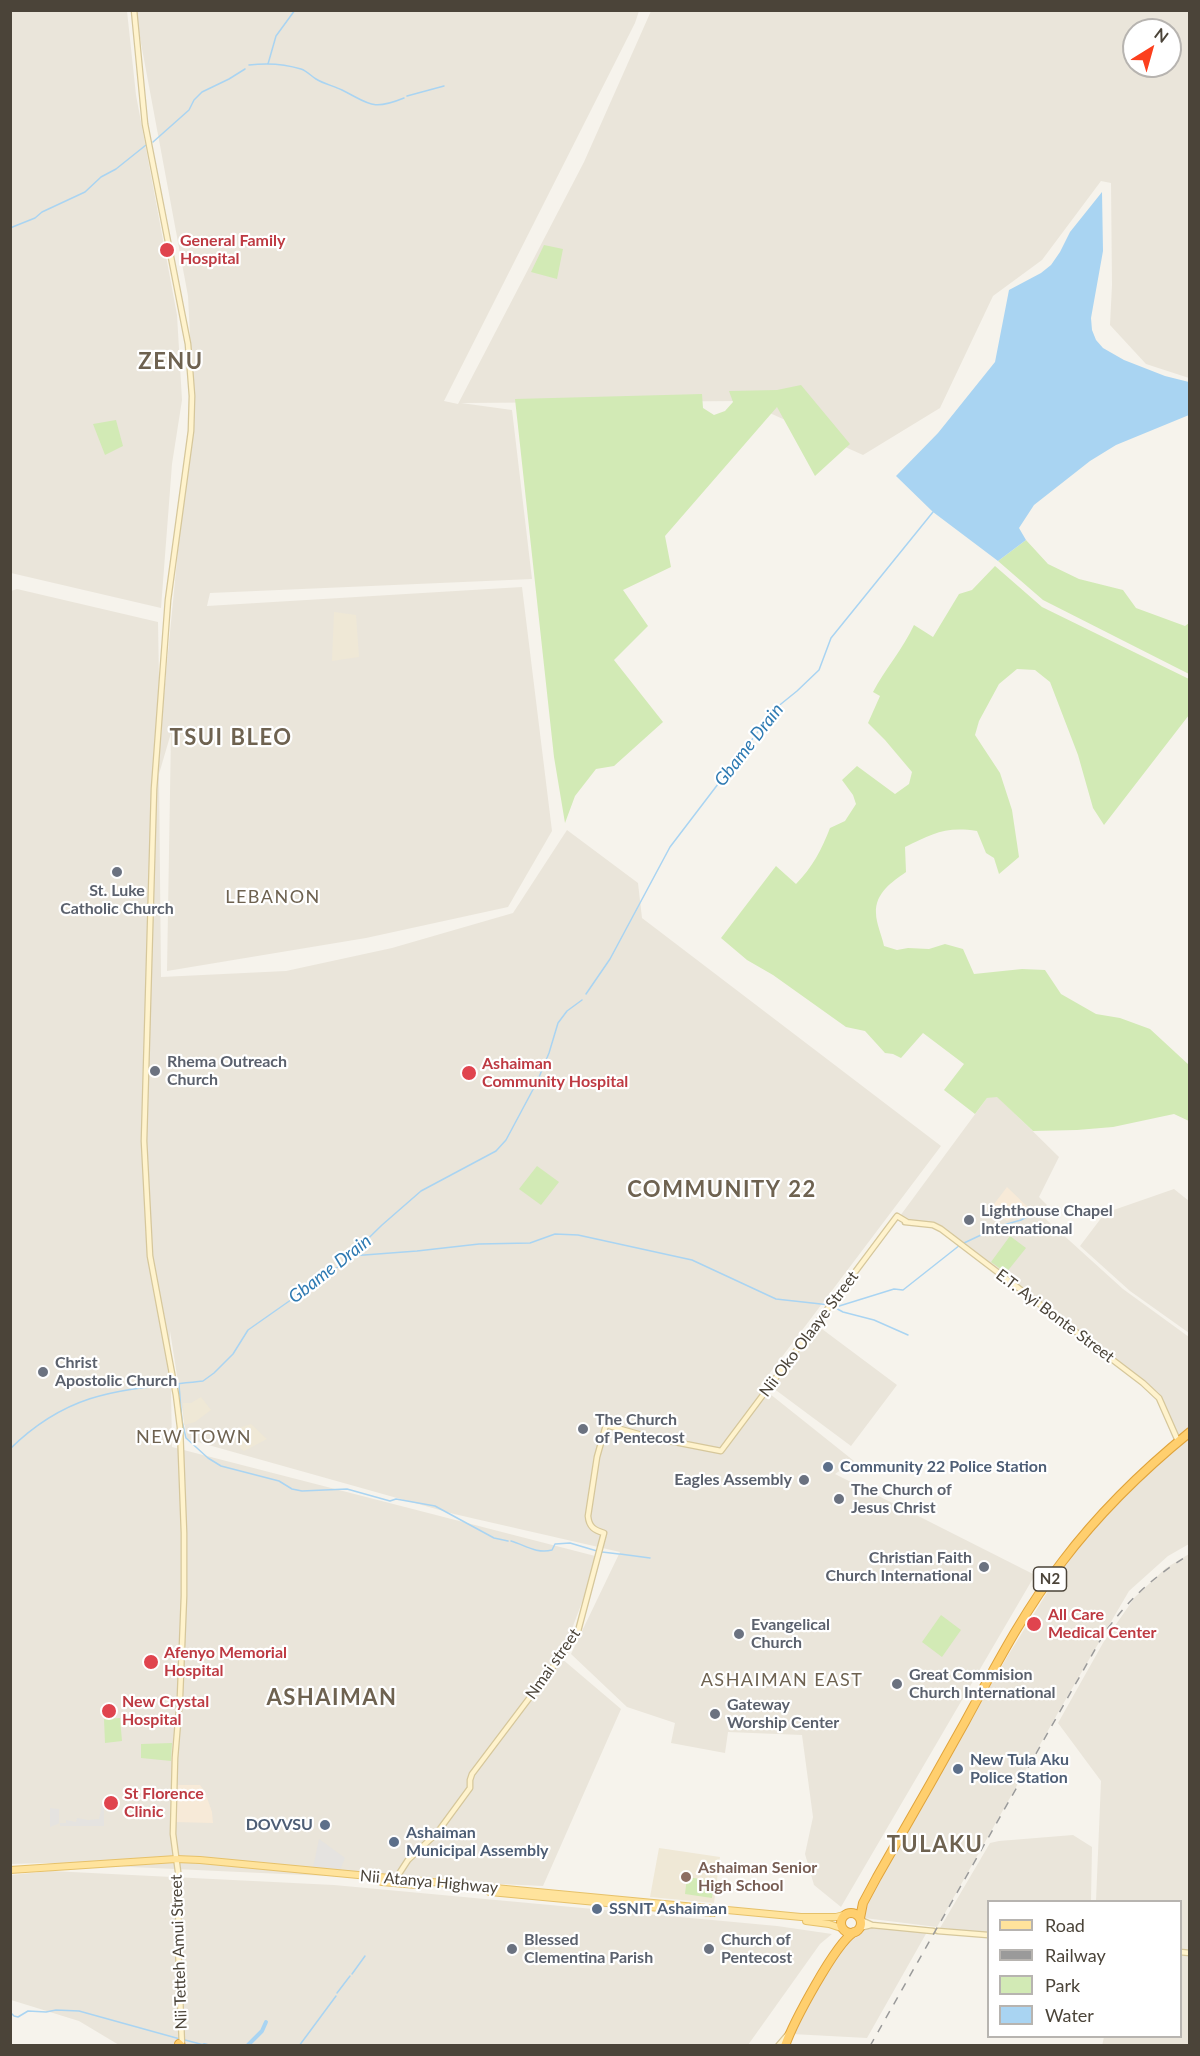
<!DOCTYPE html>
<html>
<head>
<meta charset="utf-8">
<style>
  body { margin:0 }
  #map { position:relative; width:1200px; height:2056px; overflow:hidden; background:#f6f3ec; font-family:Lato,sans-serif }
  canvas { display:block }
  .frame { position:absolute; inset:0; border:12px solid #4b4439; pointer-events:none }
  .legend { position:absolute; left:987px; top:1900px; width:195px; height:138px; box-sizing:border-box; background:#fff; border:2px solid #b7b4b0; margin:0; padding:8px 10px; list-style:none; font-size:18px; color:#4b4439 }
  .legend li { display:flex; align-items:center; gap:12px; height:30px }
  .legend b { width:30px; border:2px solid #b7b4b0 }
  .north { position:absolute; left:1122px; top:18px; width:60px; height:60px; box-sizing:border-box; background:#fff; border:2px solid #b7b4b0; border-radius:50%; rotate:37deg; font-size:16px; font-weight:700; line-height:24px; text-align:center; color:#4b4439 }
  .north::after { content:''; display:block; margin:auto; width:21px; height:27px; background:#fc3f1d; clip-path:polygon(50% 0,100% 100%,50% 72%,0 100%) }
</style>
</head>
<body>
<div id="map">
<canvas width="1200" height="2056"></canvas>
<div class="frame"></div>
<ul class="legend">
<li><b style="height:8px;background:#ffe39c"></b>Road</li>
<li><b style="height:8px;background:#9a9a9a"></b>Railway</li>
<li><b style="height:16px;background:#d2eab5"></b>Park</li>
<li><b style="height:16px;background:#a9d4f2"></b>Water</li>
</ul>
<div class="north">N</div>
</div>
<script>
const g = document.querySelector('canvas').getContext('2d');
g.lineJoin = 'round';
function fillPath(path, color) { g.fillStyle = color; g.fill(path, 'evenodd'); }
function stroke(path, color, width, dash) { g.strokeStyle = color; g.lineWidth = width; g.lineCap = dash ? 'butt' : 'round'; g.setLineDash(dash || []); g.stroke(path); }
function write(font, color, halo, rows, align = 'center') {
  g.font = font + ' Lato,sans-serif'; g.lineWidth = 4.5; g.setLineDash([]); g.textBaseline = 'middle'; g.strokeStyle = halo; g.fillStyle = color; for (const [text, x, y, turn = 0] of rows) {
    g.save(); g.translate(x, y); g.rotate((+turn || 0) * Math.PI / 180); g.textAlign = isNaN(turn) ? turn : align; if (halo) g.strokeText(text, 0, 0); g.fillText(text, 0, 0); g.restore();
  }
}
fillPath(new Path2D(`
  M11,11H127L136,95L177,315L182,400L172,464L161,608L11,573Z
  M135,11H639L635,23L444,401L458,404L584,162L651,11H1189V378L1146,364L1110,325L1112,285L1111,183L1101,181L1042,260L993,296L940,408L863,455L743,401L461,403L512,410L532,579L210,593L207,606L522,587L552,831L508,907L366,938L167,971L171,733L159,774L161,977L286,971L392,948L513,913L567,830L638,883L642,918L941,1146L760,1386L854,1461L835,1474L1035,1575L841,1907L814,1885L805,1854L813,1817L802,1735L728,1732L725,1753L671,1743L675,1723L627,1707L571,1654L620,1552L454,1514L187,1439L170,1331L172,1447L599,1557L561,1658L621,1709L543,1886L45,1863L11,1864V591L17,589L158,622L160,735L193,396L188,296ZM1134,30H1170V66H1134Z
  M997,1096L1059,1157L1039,1197L1047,1205L1039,1213L1123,1289L1189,1337V1430L1178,1440L1159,1393L959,1239L934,1223L908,1220L900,1216L987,1098Z
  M1174,1189L1189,1201V1333L1130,1291L1080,1246L1105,1213Z
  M818,1326L897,1385L851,1446L773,1388Z
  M1189,1434V1544L1168,1556L1129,1591L1059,1711L937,1927L864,1918L872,1890L1007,1657L1068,1559L1108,1510Z
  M1189,1554V1950H1181L1180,1902L1096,1901L1101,1781L1058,1723L1103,1643L1135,1597L1166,1568Z
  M1073,1835L1092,1847L1091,1901L988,1902V1933L940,1928L990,1843L999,1841Z
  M51,1871L334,1885L777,1926L832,1934L820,1944L748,2045H119L79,2021L11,2000V1875Z
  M871,1925L927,1932L867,2038L792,2034L845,1939Z
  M1181,1953L1189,1954V2045L1102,2046L1104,2037L1180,2036Z`), '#eae5da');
fillPath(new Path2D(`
  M1007,1187L1032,1211L1007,1221L991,1208Z
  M177,1785H200L205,1792L212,1812L213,1823L175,1822Z`), '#f7ead8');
fillPath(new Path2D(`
  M334,612L356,615L359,657L332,661Z
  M201,1397L211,1410L195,1422L184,1425L183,1403H191Z
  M251,1424L267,1439L244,1451L241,1449L233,1430Z
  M659,1848L720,1857L714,1903L650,1897Z`), '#efe8d6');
fillPath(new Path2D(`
  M544,245L563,249L557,279L531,272Z
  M801,385L850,444L815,476L777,407L665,536L671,567L623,590L648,626L614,660L663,722L614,766L596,769L575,796L565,823L554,757L515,399L702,394L703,408L714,415L725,411L733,402L729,391L777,390Z
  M116,420L123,446L105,455L93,424Z
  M1026,540L1048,564L1079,579L1123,590L1136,608L1185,626L1189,623V674L1043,600L998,561Z
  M995,566L1042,607L1189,679V715L1104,825L1093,808L1078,755L1050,682L1035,670L1017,669L999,684L979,721L975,735L1000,773L1012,810L1019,857L999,874L994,858L986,853L977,831C945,826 932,834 905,847L906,872C892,882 875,893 876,913C876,923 882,936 884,946L897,950L908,948L929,949L945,944L963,949L974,974L1022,969L1045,970L1061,994L1096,1014L1120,1018L1150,1029L1189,1065V1121L1174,1114L1113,1127L1077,1130L1033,1131L997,1097L987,1098L975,1114L944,1090L964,1064L923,1033L901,1058L893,1054L885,1053L865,1031L846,1027L773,975L747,960L721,938L776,866L796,884C812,868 822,849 830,828L845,821L856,804L853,795L842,780L857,766L895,794L909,784L912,772L885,740L868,723L880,696L873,692C885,669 903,649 914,625L933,637L959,594L972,590Z
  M537,1166L559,1182L541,1205L519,1189Z
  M1010,1236L1026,1248L1006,1273L991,1262Z
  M941,1615L961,1630L942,1657L922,1642Z
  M120,1718L122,1741L105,1743L104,1719Z
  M172,1743L171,1761L141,1758V1744Z
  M687,1877L714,1881L712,1898L685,1894Z`), '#d2eab5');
fillPath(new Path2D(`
  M102,1805H104V1826H60V1823L50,1827V1808L59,1809V1823H66V1820L76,1822L77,1818L88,1820L99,1819Z
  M319,1839L345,1858L340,1870L313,1868Z`), '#e5e3e0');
fillPath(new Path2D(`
  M1102,192L1103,251L1091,318L1092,330L1096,340L1103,348L1124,360L1165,376L1189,382V415L1116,445L1090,461L1034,505L1019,528L1026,540L998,561L933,512L896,476L938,433L995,362L1009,290L1041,273L1051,265L1060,252L1070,232Z`), '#a9d4f2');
stroke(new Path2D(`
  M268,64L276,36L295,10
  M249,65C265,63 285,64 301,69C307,71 311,76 316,79C324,84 334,86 342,90C370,104 372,111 404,98
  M407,96L444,86
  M153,142L189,110L194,100L202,92L229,79L245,69
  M10,228L35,218L42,212L85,192L101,177L116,169L146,145
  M586,994L610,959L670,847L776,708L797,691L819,670L831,638L933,512
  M964,1243L1000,1226L1021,1220L1037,1211
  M351,1256L417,1251L479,1244L530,1243L555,1234L578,1235L692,1260L776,1299L830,1305L843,1312L874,1320L908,1335
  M836,1307L894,1289L903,1290L960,1245
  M179,1385L182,1421L186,1438L208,1458L221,1466L279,1481L292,1489L302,1491L347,1489L390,1501L396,1499L435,1506L494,1538L508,1541
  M10,1449C71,1389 124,1390 203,1381L214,1373L233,1354L248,1330L342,1264L382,1225L421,1191L496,1151L506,1140L537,1082L549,1053L558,1023L567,1011L582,1000
  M511,1541C525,1545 536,1554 552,1550L555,1544L570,1543L597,1551
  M602,1552L619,1554
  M620,1554L650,1558
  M352,1974L365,1956
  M337,1993L350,1976
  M10,2012L14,2016L18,2017L28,2011L46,2012L56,2010L79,2011L180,2039
  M185,2040L204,2045
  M299,2046L336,1996`), '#a9d4f2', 1.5);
stroke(new Path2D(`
  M204,2045L208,2046
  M248,2045L262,2031L266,2022
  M232,2046H254`), '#a9d4f2', 4);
const secondary = new Path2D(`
  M134,10L145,124L188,344L192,396L191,431L168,600L154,789L144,1141L150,1256L176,1395L180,1427L184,1533V1596L180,1697L175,1758L173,1834L179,1879L178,1945L182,2046
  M905,1222L933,1225L941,1229L1143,1383L1159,1398L1178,1441
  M395,1880L408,1860L437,1833L470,1788V1780L472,1774L577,1635L604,1533C594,1530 589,1527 588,1516L597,1457L606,1425L649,1437L721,1451L897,1216L907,1222
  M861,1920L872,1925L933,1931
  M859,1928L871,1925
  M938,1931L988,1935
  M1180,1952L1190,1953
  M778,2046L789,2033`);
const primary = new Path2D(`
  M10,1870L176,1859L200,1860L801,1917H836L847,1914
  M382,1882L417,1885
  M490,1892L713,1913
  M806,1921L829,1924L844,1929`);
const highway = new Path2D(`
  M841 1923a10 10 0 1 1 20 0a10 10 0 1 1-20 0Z
  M860,1918L863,1903L877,1877C907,1825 936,1774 965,1722C995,1667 1024,1611 1062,1562C1099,1513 1142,1471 1190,1432
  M179,2044L181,2046
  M785,2046C793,2023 835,1944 854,1932`);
stroke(secondary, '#d6c79b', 7);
stroke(primary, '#e6c16a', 8);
stroke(highway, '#e0a43c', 10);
stroke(secondary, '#fff3cd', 4.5);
stroke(primary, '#ffe39c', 6);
stroke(highway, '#ffcf6e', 8);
stroke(new Path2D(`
  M870,2046L1105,1632C1132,1596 1152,1578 1190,1554`), '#9a9a9a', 1.5, [8, 8]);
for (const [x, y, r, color] of [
  [167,250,8,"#e0444e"],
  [117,872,6,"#6b7280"],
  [155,1071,6,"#6b7280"],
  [469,1073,8,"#e0444e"],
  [969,1220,6,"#6b7280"],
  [43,1372,6,"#6b7280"],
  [583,1429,6,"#6b7280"],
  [828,1467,6,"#5c6f8a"],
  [804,1480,6,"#6b7280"],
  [839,1499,6,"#6b7280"],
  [984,1567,6,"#6b7280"],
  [1034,1624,8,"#e0444e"],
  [739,1634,6,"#6b7280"],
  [151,1662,8,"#e0444e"],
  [897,1684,6,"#6b7280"],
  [109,1711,8,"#e0444e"],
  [715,1714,6,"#6b7280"],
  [958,1769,6,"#5c6f8a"],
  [111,1803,8,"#e0444e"],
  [325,1825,6,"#5c6f8a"],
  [394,1842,6,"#5c6f8a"],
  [686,1877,6,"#8d6e63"],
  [597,1909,6,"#5c6f8a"],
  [512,1949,6,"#6b7280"],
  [709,1949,6,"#6b7280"]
]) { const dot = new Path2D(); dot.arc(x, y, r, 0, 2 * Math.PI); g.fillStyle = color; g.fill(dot); stroke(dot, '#fff', 2); }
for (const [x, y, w] of [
  [1050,1579,33]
]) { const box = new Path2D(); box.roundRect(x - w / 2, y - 12, w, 24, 4.5); g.fillStyle = '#fff'; g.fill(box); stroke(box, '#4b4439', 1.5); }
write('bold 15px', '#4b4439', null, [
  ["N2",1050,1579]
]);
write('bold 16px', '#be3a42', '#fff', [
  ["General Family",180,241],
  ["Hospital",180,259],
  ["Ashaiman",482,1064],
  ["Community Hospital",482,1082],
  ["All Care",1048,1615],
  ["Medical Center",1048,1633],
  ["Afenyo Memorial",164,1653],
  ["Hospital",164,1671],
  ["New Crystal",122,1702],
  ["Hospital",122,1720],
  ["St Florence",124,1794],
  ["Clinic",124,1812]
], 'left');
write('bold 16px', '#5b616d', '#fff', [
  ["St. Luke",117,891,"center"],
  ["Catholic Church",117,909,"center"],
  ["Rhema Outreach",167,1062],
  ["Church",167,1080],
  ["Lighthouse Chapel",981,1211],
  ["International",981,1229],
  ["Christ",55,1363],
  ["Apostolic Church",55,1381],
  ["The Church",595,1420],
  ["of Pentecost",595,1438],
  ["Eagles Assembly",792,1480,"right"],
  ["The Church of",851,1490],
  ["Jesus Christ",851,1508],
  ["Christian Faith",972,1558,"right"],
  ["Church International",972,1576,"right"],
  ["Evangelical",751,1625],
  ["Church",751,1643],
  ["Great Commision",909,1675],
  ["Church International",909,1693],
  ["Gateway",727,1705],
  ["Worship Center",727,1723],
  ["Blessed",524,1940],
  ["Clementina Parish",524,1958],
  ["Church of",721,1940],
  ["Pentecost",721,1958]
], 'left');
write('16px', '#4b4439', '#fff', [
  ["E.T. Ayi Bonte Street",1055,1316,37],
  ["Nii Oko Olaaye Street",809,1334,-53],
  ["Nmai street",553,1664,-55],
  ["Nii Atanya Highway",429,1882,5],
  ["Nii Tetteh Amui Street",179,1952,-92]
]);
write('bold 16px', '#4e5e75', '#fff', [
  ["Community 22 Police Station",840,1467],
  ["New Tula Aku",970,1760],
  ["Police Station",970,1778],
  ["DOVVSU",313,1825,"right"],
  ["Ashaiman",406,1833],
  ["Municipal Assembly",406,1851],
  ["SSNIT Ashaiman",609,1909]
], 'left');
write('bold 16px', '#785e54', '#fff', [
  ["Ashaiman Senior",698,1868],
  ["High School",698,1886]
], 'left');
write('italic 18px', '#2e7ab2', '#fff', [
  ["Gbame Drain",749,745,-52],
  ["Gbame Drain",330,1269,-38]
]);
g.letterSpacing = '1.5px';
write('18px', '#6e6250', '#fff', [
  ["LEBANON",273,897],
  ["NEW TOWN",194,1437],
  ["ASHAIMAN EAST",782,1680]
]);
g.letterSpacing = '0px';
g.letterSpacing = '1.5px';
write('bold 22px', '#6e6250', '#fff', [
  ["ZENU",171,362],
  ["TSUI BLEO",231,738],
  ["COMMUNITY 22",722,1190],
  ["ASHAIMAN",332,1698],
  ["TULAKU",935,1845]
]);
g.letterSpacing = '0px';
</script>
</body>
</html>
